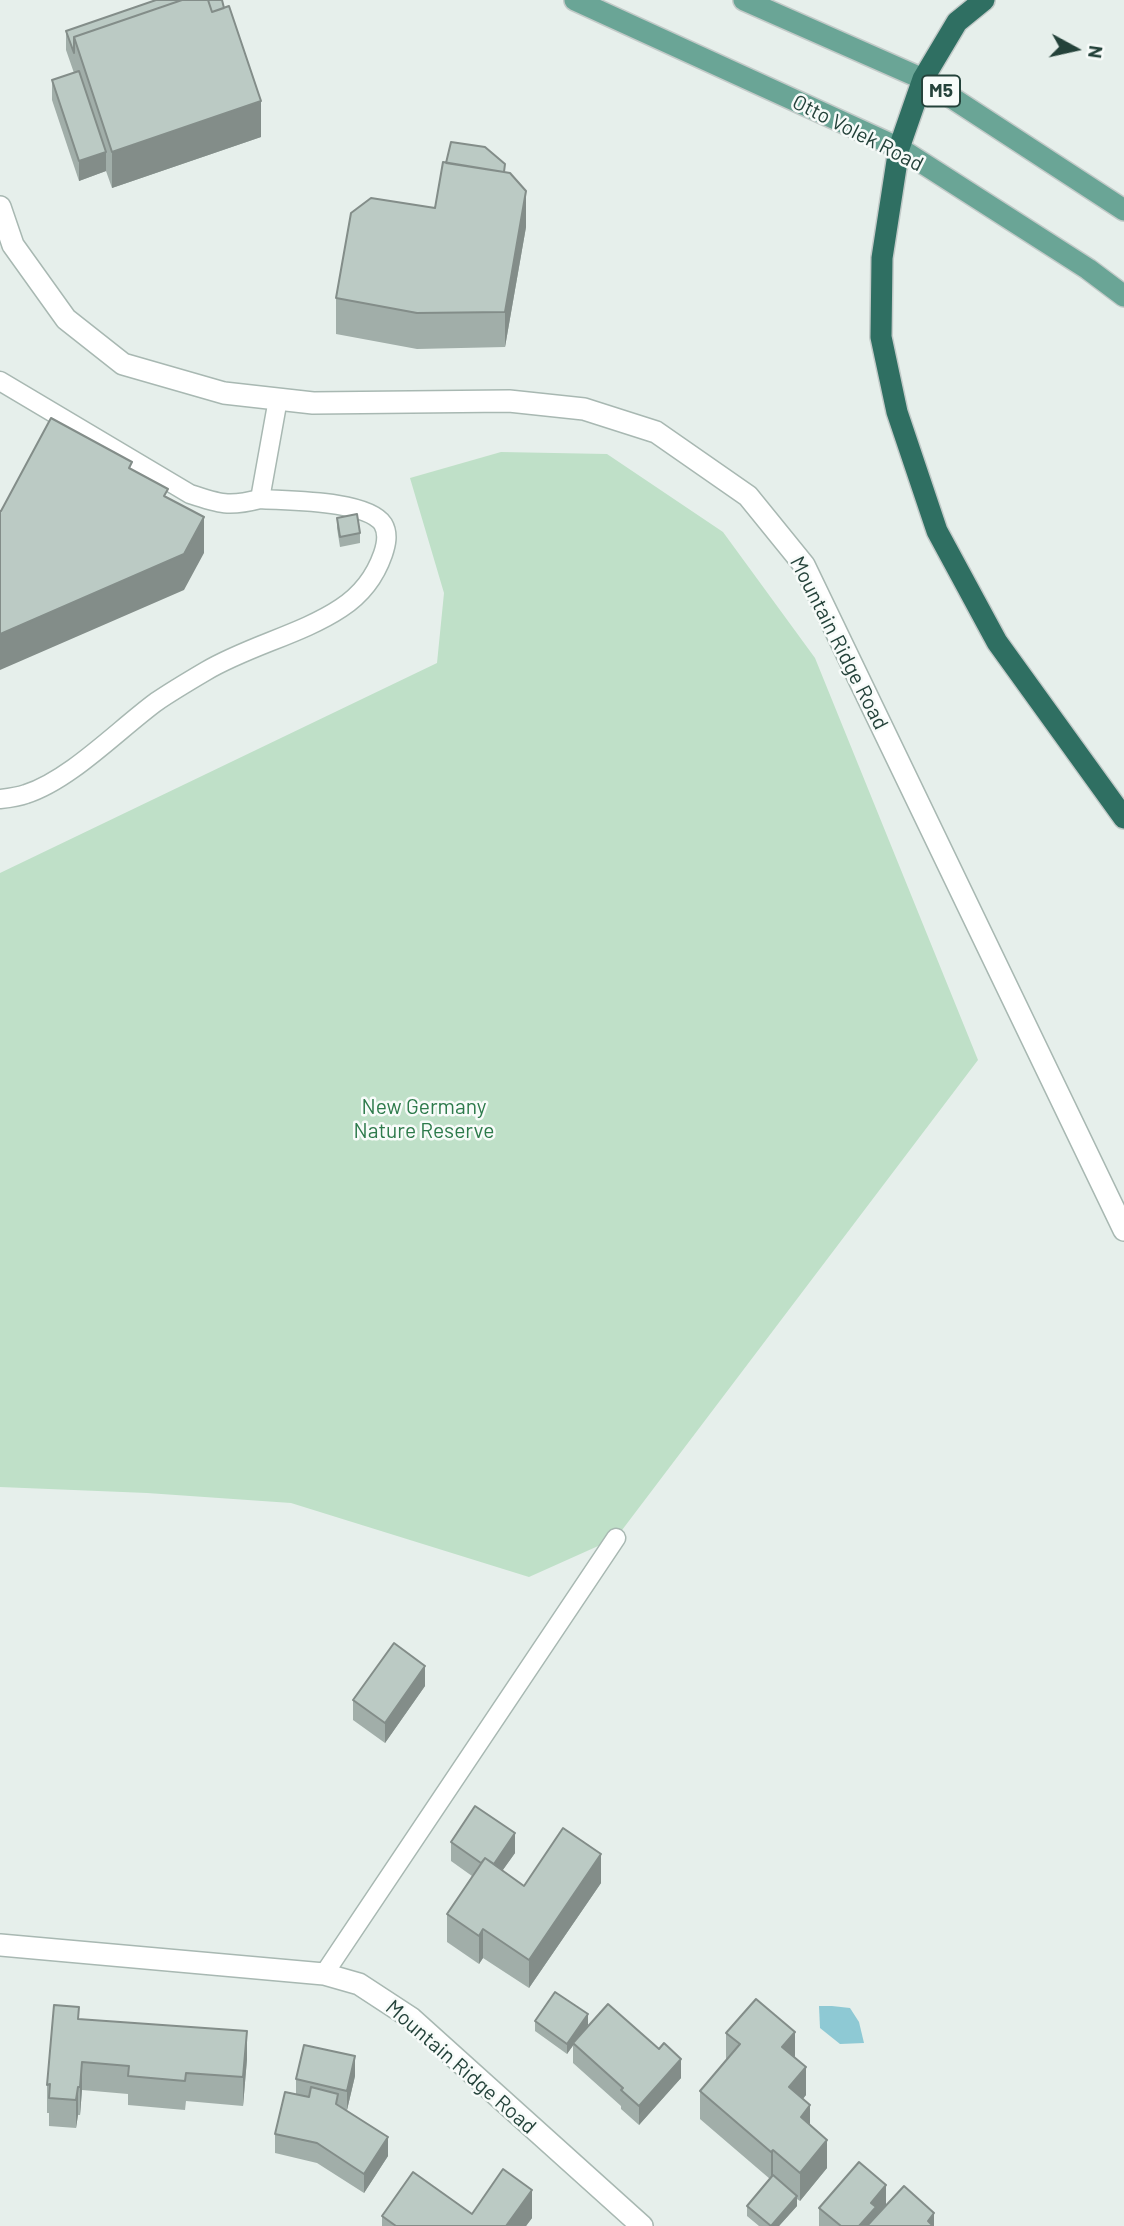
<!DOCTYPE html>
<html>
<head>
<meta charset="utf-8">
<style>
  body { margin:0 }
  #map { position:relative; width:1124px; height:2226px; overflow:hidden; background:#e6efeb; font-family:Barlow,sans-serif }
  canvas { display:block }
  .north { position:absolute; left:1040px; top:14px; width:70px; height:70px; -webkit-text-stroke:5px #f7fbf9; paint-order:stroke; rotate:98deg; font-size:19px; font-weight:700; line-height:28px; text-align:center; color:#24423a }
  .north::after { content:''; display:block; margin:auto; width:24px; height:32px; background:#24423a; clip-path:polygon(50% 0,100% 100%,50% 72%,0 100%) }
</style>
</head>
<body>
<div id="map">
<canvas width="1124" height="2226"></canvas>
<div class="north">N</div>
</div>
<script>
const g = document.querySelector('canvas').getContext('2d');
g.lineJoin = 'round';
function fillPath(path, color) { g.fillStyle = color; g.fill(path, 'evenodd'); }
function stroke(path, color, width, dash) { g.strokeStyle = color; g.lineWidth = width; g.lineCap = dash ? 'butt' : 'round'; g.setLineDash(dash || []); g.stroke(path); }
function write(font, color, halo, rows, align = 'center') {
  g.font = font + ' Barlow,sans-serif'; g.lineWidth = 5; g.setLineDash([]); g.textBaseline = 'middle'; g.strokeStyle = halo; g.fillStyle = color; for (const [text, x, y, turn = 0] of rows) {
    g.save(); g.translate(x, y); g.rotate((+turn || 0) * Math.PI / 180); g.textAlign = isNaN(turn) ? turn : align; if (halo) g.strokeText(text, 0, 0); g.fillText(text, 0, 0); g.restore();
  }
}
fillPath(new Path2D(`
  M501,452L607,454L723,532L815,658L978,1060L616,1538L529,1577L291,1503L147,1493L0,1487V873L437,663L444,593L410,478Z`), '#bfe0c8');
fillPath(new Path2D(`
  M832,2006L850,2008L859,2022L864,2043L840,2044L820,2028L819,2006Z`), '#8ec9d4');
const service = new Path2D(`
  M0,381L190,494C220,504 229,507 260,499L278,399
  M0,799C9,798 18,797 26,794C70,780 118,730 156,702C172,691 189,681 206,671C248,646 302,634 341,608C361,595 375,577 383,554C386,545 389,534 383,524C367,500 287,501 260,499
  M324,1974L616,1538`);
const tertiary = new Path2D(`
  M0,207L13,245L66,319L123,364L224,393L313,403L509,401L584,409L656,432L748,496L804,565L1124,1230
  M0,1945L324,1974L359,1984L411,2018L642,2226`);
const primary = new Path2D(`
  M575,0L899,148L1088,269L1124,296
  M744,0L923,79L1124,210`);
const motorway = new Path2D(`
  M984,0L957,22L923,79L899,148L882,258L881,337L897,412L937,531L997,642L1124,818`);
stroke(service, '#a8b8b2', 21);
stroke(tertiary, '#a8b8b2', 24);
stroke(primary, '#c2cac8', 24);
stroke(motorway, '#c2cac8', 24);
stroke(service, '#fff', 18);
stroke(tertiary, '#fff', 21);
stroke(primary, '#6aa596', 21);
stroke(motorway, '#2f6f62', 21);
fillPath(new Path2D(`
  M66,31L261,137L112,188L106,171L79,181L52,100V80L74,73L66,50Z
  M505,172L526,227L505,347L417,349L336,334V298L435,208Z
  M337,518L360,533V543L340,547L337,528Z
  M425,1686L385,1743L353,1720V1700Z
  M451,1842L515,1853L502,1871L524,1886L601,1883L529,1988L483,1958L479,1964L447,1942V1914L472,1876L451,1861Z
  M79,2019L247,2059L243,2106L186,2101L185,2110L128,2105V2094L82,2090L80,2115H78L76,2128L49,2126V2113H47V2085Z
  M535,2021L588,2025L578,2038L681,2078L639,2125L621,2109V2106L573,2063V2045L567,2054L535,2031Z
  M726,2033L795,2058L806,2095L803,2099L810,2125L827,2168L800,2201L797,2199V2206L779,2226H759L747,2216V2206L770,2179L700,2119V2091L726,2060Z
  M355,2076L347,2110H345L388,2156L364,2193L317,2163L275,2153V2134L296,2094V2079Z
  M886,2205L934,2226H819V2208Z
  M472,2214L532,2218L526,2226H382V2216Z`), '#a1aea9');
fillPath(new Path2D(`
  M261,101V137L112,188V152Z
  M106,152V171L79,181V161Z
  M526,191V227L505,347V312Z
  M204,517V553L184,590L0,670V634Z
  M425,1666V1686L385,1743V1723Z
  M515,1833V1853L490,1888V1869Z
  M601,1854V1883L529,1988V1960Z
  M483,1929V1958L479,1964V1936Z
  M588,2014V2025L567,2054V2044Z
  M247,2031V2059L243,2106V2077Z
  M795,2032V2061L782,2047Z
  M355,2056V2076L347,2110V2091Z
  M681,2059V2078L639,2125V2106Z
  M82,2062V2090L80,2115V2087Z
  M806,2067V2095L789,2115V2087Z
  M78,2087V2115L76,2128V2100Z
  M810,2105V2134L801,2117Z
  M388,2137V2156L364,2193V2174Z
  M827,2140V2168L800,2201V2173Z
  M773,2150V2178L771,2180V2152Z
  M886,2185V2205L876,2226H859L871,2203Z
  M532,2190V2218L526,2226H506Z
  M797,2196V2206L779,2226H771Z
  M934,2213V2226H928V2221Z`), '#838d89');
const building = new Path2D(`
  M156,0H182L74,37V53L66,31Z
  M182,0H208L212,12L229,6L261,101L112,152L74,37Z
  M208,0H222L224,8L212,12Z
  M79,71L106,152L79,161L52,80Z
  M451,142L485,147L505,164L504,172L446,163Z
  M443,162L510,173L526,191L505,312L417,313L336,298L351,213L371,198L435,208Z
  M51,418L132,462L129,468L168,489L164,496L204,517L184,554L0,634V511H1Z
  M357,514L360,533L340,537L337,518Z
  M394,1643L425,1666L385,1723L353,1700Z
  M475,1806L515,1833L494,1864L485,1858L481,1863L451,1842Z
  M563,1828L601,1854L529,1960L483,1929L479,1936L447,1914L485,1858L524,1886Z
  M555,1992L588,2014L567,2044L535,2021Z
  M756,1999L795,2032L782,2047L806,2067L789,2087L810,2105L801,2117L827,2140L800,2173L773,2150L771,2152L700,2091L740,2044L726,2033Z
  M608,2004L659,2049L664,2043L681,2059L639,2106L621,2090L623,2088L573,2043Z
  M54,2005L79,2007L78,2019L247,2031L243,2077L186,2073L185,2081L128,2076L129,2066L82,2062L80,2087H78L76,2100L49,2098L50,2084L47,2085Z
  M304,2045L355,2056L347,2091L296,2079Z
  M311,2087L338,2094L336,2104L388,2137L364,2174L317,2143L275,2134L285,2092L309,2097Z
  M859,2162L886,2185L871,2203L876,2207L859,2226H841L819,2208Z
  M503,2169L532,2190L506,2226H396L382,2216L413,2172L472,2214Z
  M773,2175L797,2196L771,2226L747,2206Z
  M904,2186L934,2213L928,2221L933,2226H867Z`);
fillPath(building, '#bbcac4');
stroke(building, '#838d89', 2);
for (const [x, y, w] of [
  [941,91,38]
]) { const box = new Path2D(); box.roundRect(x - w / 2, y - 15.5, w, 31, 5); g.fillStyle = '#f7fbf9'; g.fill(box); stroke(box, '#24423a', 2); }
write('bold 19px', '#24423a', null, [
  ["M5",941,91]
]);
write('21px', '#24423a', '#f7fbf9', [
  ["Otto Volek Road",858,133,27],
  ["Mountain Ridge Road",839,643,63],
  ["Mountain Ridge Road",461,2067,41]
]);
write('21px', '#2d7a4b', '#f7fbf9', [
  ["New Germany",424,1107],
  ["Nature Reserve",424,1131]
]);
</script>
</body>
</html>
